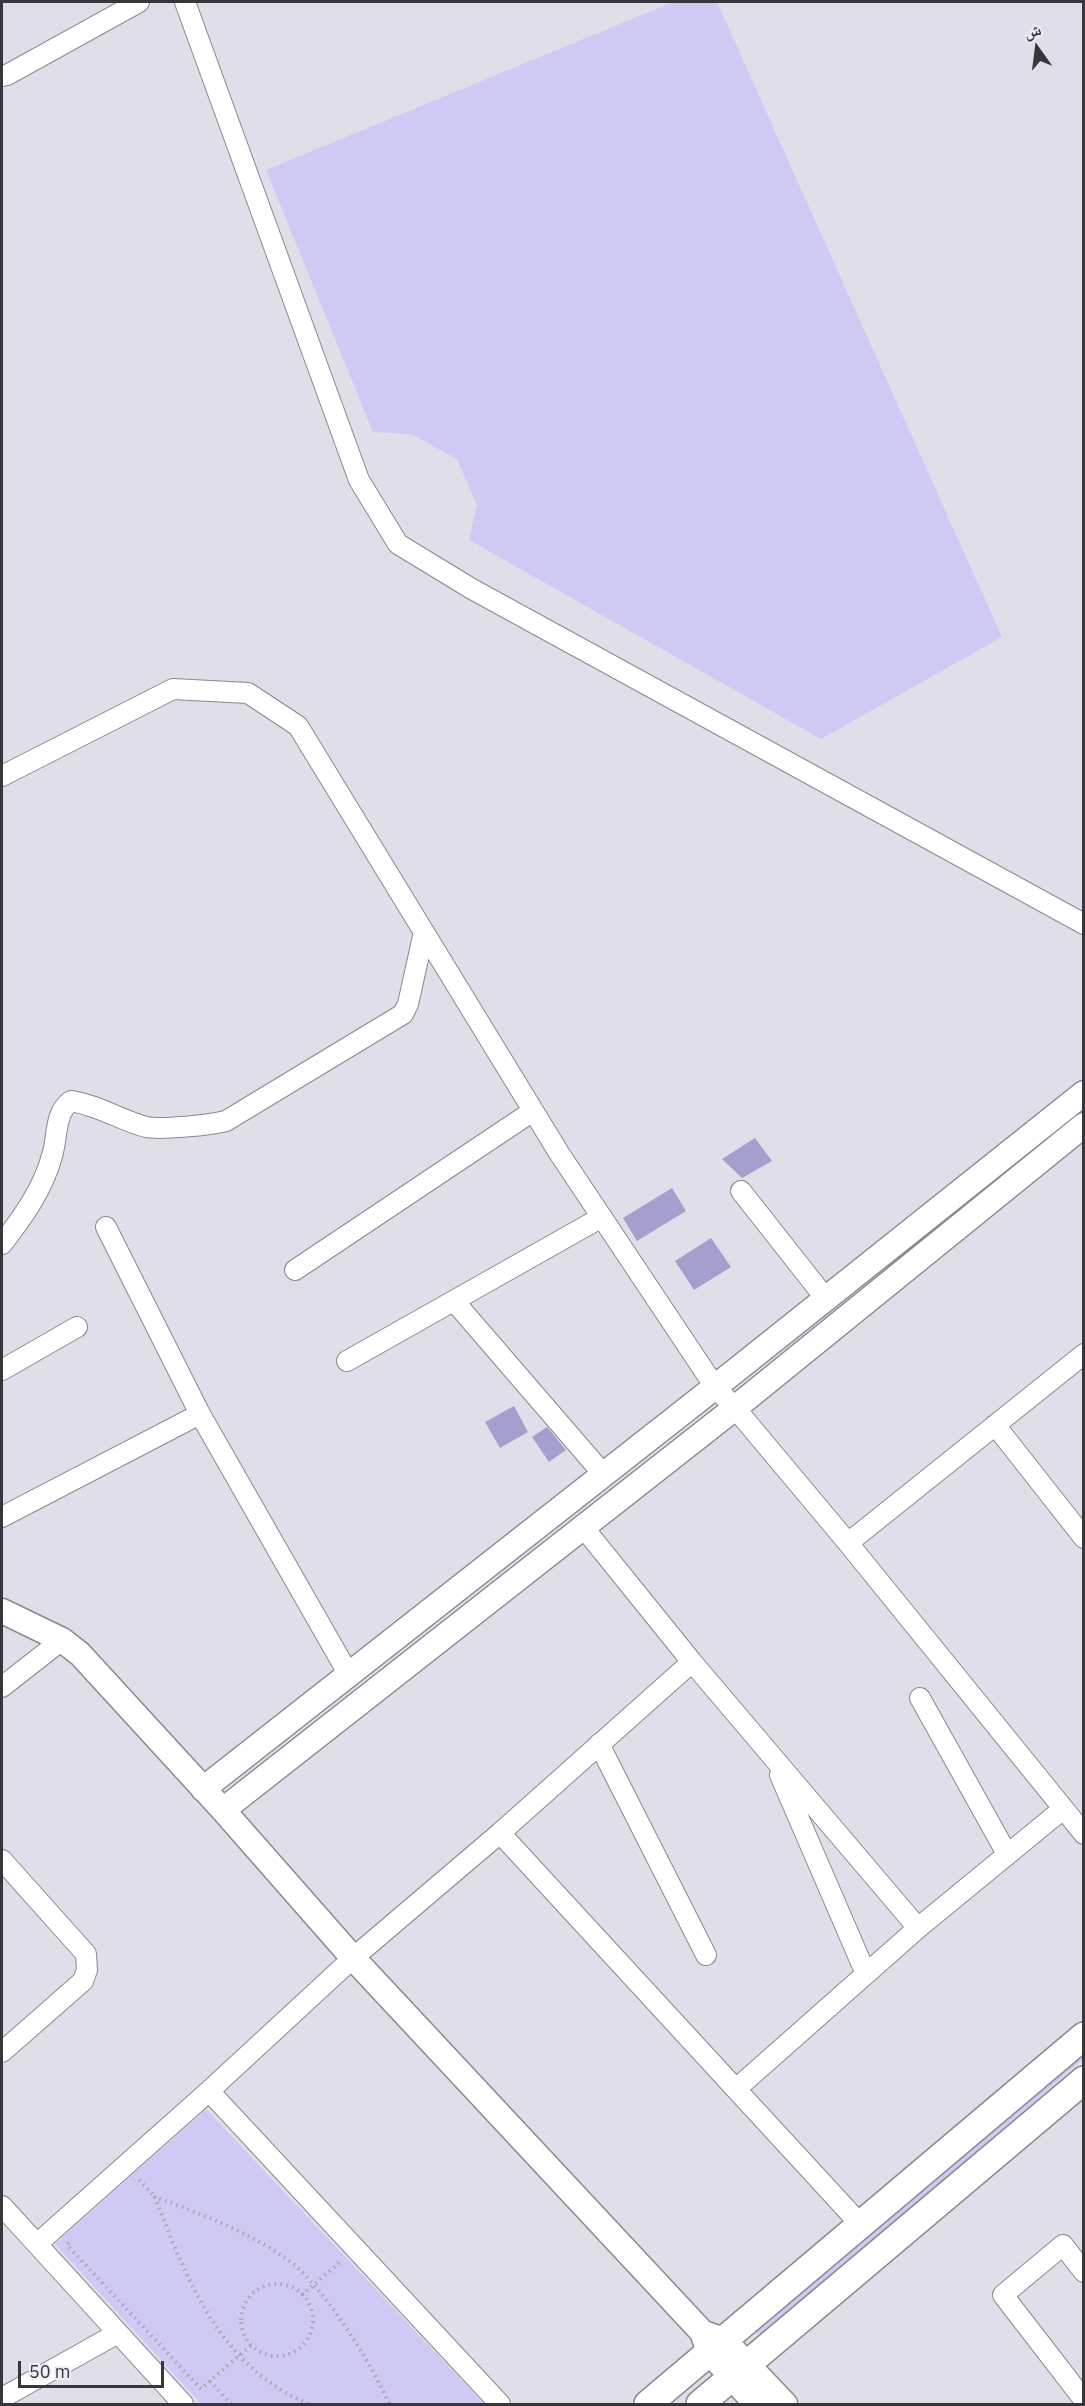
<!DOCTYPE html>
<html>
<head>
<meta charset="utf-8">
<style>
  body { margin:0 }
  #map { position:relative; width:1085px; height:2406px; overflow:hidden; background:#e0dfe9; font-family:"IBM Plex Sans","Noto Naskh Arabic",sans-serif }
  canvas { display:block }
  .frame { position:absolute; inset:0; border:3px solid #37373b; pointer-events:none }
  .north { position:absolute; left:1007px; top:18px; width:60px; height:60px; -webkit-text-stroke:4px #edecf6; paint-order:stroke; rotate:346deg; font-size:16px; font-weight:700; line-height:24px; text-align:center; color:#37373b }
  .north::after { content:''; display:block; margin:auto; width:21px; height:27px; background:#37373b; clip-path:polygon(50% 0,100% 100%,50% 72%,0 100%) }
  .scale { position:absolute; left:18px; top:2361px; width:146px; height:27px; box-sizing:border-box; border:3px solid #37373b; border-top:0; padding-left:8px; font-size:18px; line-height:21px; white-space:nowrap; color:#37373b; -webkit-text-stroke:4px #edecf6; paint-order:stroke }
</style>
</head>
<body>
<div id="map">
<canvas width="1085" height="2406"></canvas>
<div class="frame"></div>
<div class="north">ش</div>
<div class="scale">50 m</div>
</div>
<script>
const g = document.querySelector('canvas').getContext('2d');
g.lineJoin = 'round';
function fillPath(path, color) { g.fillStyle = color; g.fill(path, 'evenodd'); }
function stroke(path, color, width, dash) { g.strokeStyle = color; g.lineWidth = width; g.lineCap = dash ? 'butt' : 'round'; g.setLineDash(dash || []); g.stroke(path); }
fillPath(new Path2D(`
  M673,2H717L1002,637L821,739L469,540L477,505L457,459L411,434L373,432L266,170Z
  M1083,2048V2059L761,2338L753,2328Z
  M206,2109L484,2404H201L55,2244Z`), '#cfcaf3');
fillPath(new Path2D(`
  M755,1138L772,1161L742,1178L722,1159Z
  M672,1188L686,1211L637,1241L623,1218Z
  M711,1238L731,1267L694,1290L675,1261Z
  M514,1406L528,1432L500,1448L485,1422Z
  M547,1427L566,1450L549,1462L532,1437Z`), '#a59fcd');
const minor = new Path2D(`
  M185,2L359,480L398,544L472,589L1084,924
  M2,76L7,75L139,2
  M2,776L173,689L248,693L298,726L559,1153L715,1387L735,1408L848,1543L1084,1834
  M741,1191L826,1299
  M106,1227L200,1414L349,1675
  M2,1244C23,1217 43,1189 52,1156C58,1137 54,1113 71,1101C98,1105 120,1120 146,1127C161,1130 210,1125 226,1121L403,1014L408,1004L424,932
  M295,1270L533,1111
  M454,1301L604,1475
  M347,1361L602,1217
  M2,1370L77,1327
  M995,1425L1084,1538
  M2,1517L200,1414
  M583,1527L692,1662L918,1928
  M848,1543L1084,1354
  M2,1687L62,1640
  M920,1698L1007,1854
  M599,1744L706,1955
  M780,1775L866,1974
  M500,1833L861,2225
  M2,1860L86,1954L87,1970L83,1981L2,2052
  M736,2089L918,1928L1063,1809
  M209,2091L500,2404
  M2,2206L183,2404
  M37,2244L209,2091L353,1958L500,1833L692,1662
  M1084,2272L1063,2245L1003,2295L1084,2400
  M2,2398L118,2333`);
const tertiary = new Path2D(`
  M2,1611L62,1640L80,1654L223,1810L353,1958L702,2332L709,2352L756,2404
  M203,1789L715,1387L1084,1093
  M223,1810L735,1408L1084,1125
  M707,2334L724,2340L785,2404`);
const secondary = new Path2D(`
  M648,2404L1084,2036
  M700,2404L1084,2080`);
stroke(minor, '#898891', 22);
stroke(tertiary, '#898891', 27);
stroke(secondary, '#898891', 30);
stroke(new Path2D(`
  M139,2180L155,2197
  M69,2243L67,2245L201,2389L251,2345
  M241 2320a36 36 0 1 1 72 0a36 36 0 1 1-72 0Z
  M302,2295L340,2262
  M210,2381L231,2404
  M308,2404C296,2398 283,2392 272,2384C209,2340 182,2267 155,2197C199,2213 244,2230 284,2257C320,2281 372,2363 389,2404`), '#a7a6ae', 4, [1.5, 4.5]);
stroke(minor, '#fff', 20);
stroke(tertiary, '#fff', 24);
stroke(secondary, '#fff', 27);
</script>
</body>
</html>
